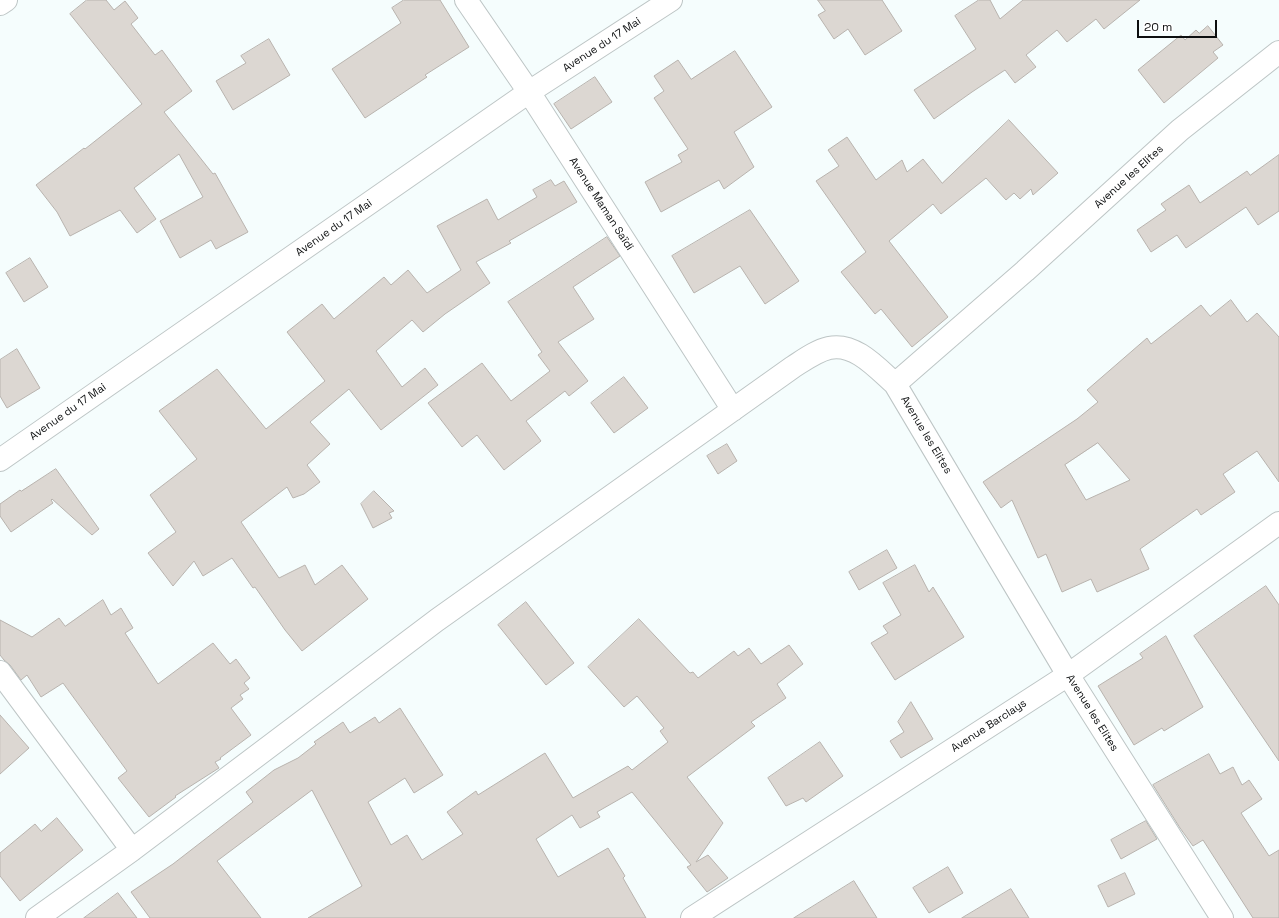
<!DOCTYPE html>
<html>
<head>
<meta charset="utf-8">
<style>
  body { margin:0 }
  #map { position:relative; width:1279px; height:918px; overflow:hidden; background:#f5fdfd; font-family:"Space Grotesk",sans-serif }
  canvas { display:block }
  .scale { position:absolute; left:1137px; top:20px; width:80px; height:18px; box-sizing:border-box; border:2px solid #0d0f10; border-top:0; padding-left:5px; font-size:12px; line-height:14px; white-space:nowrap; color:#0d0f10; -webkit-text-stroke:3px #fff; paint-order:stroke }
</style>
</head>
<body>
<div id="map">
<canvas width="1279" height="918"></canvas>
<div class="scale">20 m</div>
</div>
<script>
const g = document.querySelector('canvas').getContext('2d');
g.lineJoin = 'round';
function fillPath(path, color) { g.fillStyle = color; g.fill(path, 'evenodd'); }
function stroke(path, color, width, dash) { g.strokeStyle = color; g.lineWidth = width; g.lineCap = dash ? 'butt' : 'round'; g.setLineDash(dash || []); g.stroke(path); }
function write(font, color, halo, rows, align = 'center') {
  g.font = font + ' "Space Grotesk",sans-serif'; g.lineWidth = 3; g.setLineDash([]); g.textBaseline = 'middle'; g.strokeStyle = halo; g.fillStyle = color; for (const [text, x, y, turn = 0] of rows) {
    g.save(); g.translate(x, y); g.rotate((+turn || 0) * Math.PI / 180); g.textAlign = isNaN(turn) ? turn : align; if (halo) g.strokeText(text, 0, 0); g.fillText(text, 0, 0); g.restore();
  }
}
const building = new Path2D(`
  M87,0H106L114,10L125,1L138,18L131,24L155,55L162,50L192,91L164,112L213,174L215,173L248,232L216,249L211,240L180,258L160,221L203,197L179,154L134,188L156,219L137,233L120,210L70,236L57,212L36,185L84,148L85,149L142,104L70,14Z
  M404,0H440L469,47L425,75L427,77L365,118L332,69L401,23L392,8Z
  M818,0H882L902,31L865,55L848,29L834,39L818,15L825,11Z
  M979,0H990L1000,19L1023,0H1140L1104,29L1096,19L1067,42L1057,30L1026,55L1036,67L1015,83L1005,70L972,92L934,119L914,90L976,49L955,16Z
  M1208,26L1223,45L1213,52L1218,58L1164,103L1138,70L1181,35L1185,40L1196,30L1199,33Z
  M269,39L290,75L233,110L216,81L246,63L241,56Z
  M735,51L772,107L734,132L754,167L724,189L719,180L661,212L645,182L682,162L678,155L688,149L654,98L664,91L654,76L678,60L691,79Z
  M595,77L612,102L571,129L554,104Z
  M1009,120L1058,173L1033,195L1031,189L1020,199L1014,193L1006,200L986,178L941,214L933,204L889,241L948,317L912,347L881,309L875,314L841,272L866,252L816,181L839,166L828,150L847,137L876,180L902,160L907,172L923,159L942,183Z
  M1279,155V211L1258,225L1246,207L1186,248L1177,235L1151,252L1137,230L1166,210L1161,204L1189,185L1200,203L1247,171L1250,175Z
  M551,180L555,186L564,181L577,202L509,241L511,243L476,262L490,283L445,314L423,332L412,320L376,351L402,387L425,368L438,385L381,430L349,389L310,422L330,444L307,465L320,482L304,494L293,498L287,487L241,522L279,578L305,565L315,585L342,565L368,599L302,651L285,630L255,587L253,588L232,558L203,576L194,561L173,586L148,553L176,532L150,495L197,459L159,411L217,369L266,429L325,381L287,332L322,304L334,319L384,277L391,285L408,270L427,293L461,270L437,226L487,199L498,220L537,197L533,190Z
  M750,210L799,281L765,304L740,266L694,293L672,256Z
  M607,237L620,256L573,287L594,319L558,342L588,381L569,396L565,391L526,421L541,441L504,470L477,435L462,447L428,403L482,363L511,401L550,371L538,355L542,352L508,302Z
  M30,258L48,287L24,302L6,273Z
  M1231,300L1247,322L1257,313L1279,337V482L1257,451L1223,474L1235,492L1201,515L1197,509L1140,549L1149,569L1097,592L1091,579L1062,592L1046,554L1038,558L1012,500L1001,508L983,482L1077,419L1098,402L1087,390L1147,338L1151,344L1201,305L1210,316ZM1098,443L1130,480L1086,500L1065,465Z
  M17,349L40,388L7,408L0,396V360Z
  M624,377L648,408L614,433L591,403Z
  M727,444L737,461L718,474L707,456Z
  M56,469L99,529L92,535L52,499L51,500L53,503L11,532L0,516V504L20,490L21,491Z
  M374,491L394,511L389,513L392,518L373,528L361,504Z
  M887,550L897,568L859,590L849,572Z
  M915,565L929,592L933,587L964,637L895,680L871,643L888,633L883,626L901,615L883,583Z
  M1266,586L1279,605V761L1194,636Z
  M103,600L111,615L121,608L133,628L125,633L158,684L213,643L230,664L236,659L250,678L244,683L249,689L240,695L243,699L231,708L251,735L220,758L221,759L215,762L219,768L175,796L176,797L149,817L118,778L127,771L63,683L41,697L27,675L21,680L10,665L4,660L0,655V620L32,637L59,618L65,626Z
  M526,602L574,663L546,685L498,625Z
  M639,619L690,673L693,672L698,678L734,651L738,656L749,648L761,664L789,645L803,664L777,684L786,698L751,722L755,726L687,777L723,823L696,862L708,855L728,878L707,892L687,867L691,865L632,792L597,812L600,817L580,828L572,815L536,839L558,877L608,848L625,876L623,878L646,918H308L362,886L312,790L217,861L261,918H150L131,892L173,864L253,802L246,792L274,770L298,758L316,744L314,742L343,722L350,733L375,717L379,723L400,708L443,775L414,793L405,778L368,802L391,845L407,835L422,860L463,834L447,812L476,791L478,795L545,753L573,798L628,766L632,770L668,742L660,731L664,728L637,696L624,707L588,667Z
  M1166,636L1203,707L1164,731L1162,728L1134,745L1098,686L1143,658L1140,654Z
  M911,702L933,739L901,758L890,741L904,732L898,722Z
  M0,715L29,748L0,774Z
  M820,742L843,776L806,802L803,798L786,806L768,778Z
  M1209,754L1220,774L1233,767L1242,785L1249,780L1262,799L1241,813L1269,856L1279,850V918H1253L1203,840L1193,846L1180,828L1153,785Z
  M57,818L83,850L20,901L0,876V853L35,824L41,831Z
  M1146,821L1157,839L1121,859L1111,840Z
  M948,867L963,893L929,913L913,888Z
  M1125,873L1135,894L1108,907L1098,886Z
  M854,881L877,918H794Z
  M1011,889L1029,918H962Z
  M118,893L137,918H84Z`);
fillPath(building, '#dcd7d2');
stroke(building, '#b8b3ae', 1);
const minor = new Path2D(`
  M466,0L529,92L733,410
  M0,4L6,0
  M0,460L529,92L671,0
  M0,672L132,850
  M37,918L132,850L437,620L793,367C804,360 816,351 829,348C855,342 878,369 895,384
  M692,918L1068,675L1279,523
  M1222,918L1068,675L895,384L1025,271L1180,130L1279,52`);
stroke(minor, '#bdc5c5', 24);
stroke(minor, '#fff', 22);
write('11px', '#0d0f10', '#fff', [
  ["Avenue du 17 Mai",602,45,-33],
  ["Avenue les Elites",1129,177,-42],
  ["Avenue Maman Saïdi",601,204,57],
  ["Avenue du 17 Mai",334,228,-35],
  ["Avenue du 17 Mai",68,412,-35],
  ["Avenue les Elites",926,435,59],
  ["Avenue les Elites",1092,713,58],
  ["Avenue Barclays",989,726,-33]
]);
</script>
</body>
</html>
